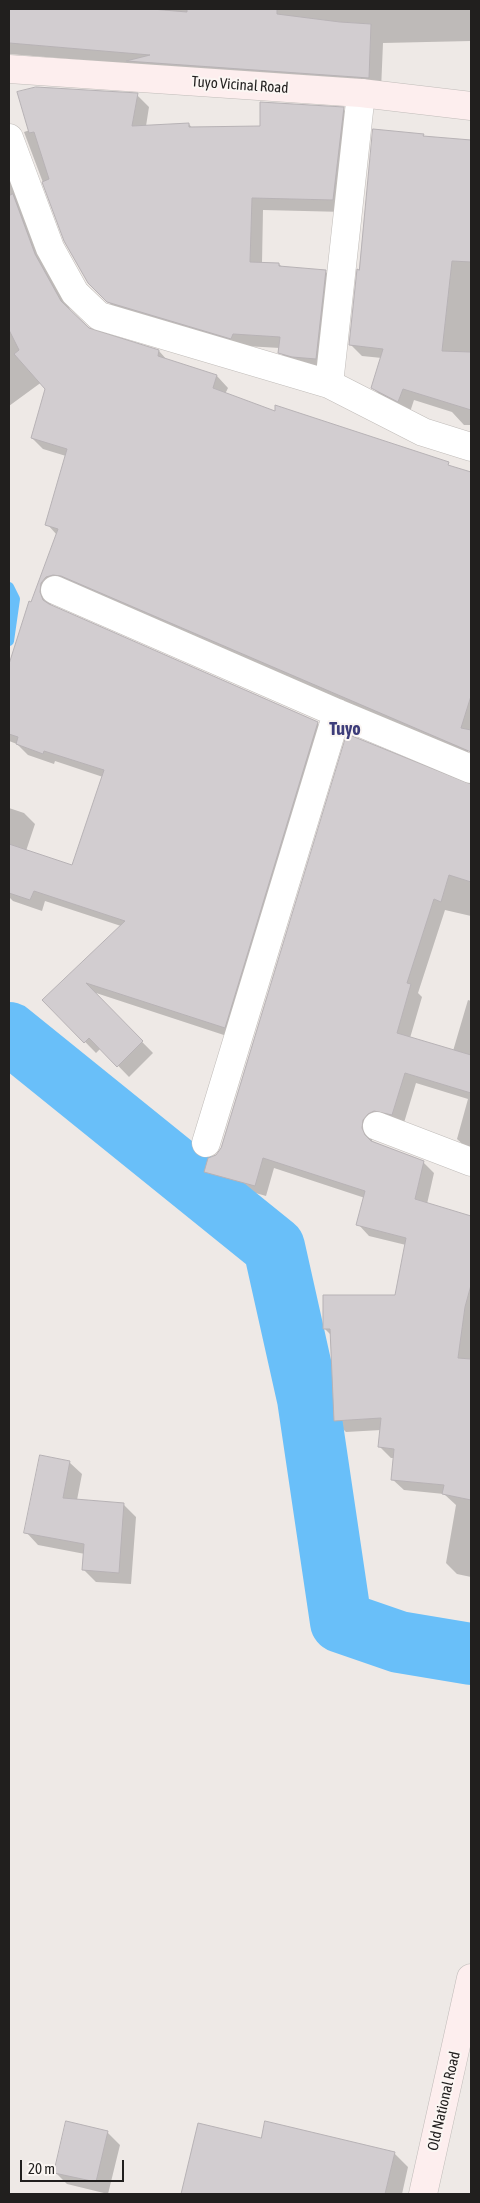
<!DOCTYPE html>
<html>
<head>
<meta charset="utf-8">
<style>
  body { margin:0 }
  #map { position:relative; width:480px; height:2203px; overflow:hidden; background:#eee9e6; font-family:"Asap Condensed",sans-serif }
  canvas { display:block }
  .frame { position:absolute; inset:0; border:10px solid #211f1e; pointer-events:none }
  .scale { position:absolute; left:20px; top:2160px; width:104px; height:22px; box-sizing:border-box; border:2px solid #211f1e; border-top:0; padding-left:6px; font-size:15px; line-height:18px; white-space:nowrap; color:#211f1e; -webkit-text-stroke:4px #fbf6f3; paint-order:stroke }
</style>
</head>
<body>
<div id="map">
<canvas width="480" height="2203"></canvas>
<div class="frame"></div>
<div class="scale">20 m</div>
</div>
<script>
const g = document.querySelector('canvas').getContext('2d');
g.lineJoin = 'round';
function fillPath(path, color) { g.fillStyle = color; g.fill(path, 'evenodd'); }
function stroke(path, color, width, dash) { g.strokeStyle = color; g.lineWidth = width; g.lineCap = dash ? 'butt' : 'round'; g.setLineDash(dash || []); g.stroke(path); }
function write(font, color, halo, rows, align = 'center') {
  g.font = font + ' "Asap Condensed",sans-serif'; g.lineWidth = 4; g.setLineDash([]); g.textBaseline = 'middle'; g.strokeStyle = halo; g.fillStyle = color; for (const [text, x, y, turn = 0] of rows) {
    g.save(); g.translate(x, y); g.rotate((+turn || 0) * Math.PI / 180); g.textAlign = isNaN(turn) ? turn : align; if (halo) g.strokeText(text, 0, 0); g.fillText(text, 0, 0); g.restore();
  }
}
fillPath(new Path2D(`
  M9,9H471V41L383,43L381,90L130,64L9,54Z
  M137,95L149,107L146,126L189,124L192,128L261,127L343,109L355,121L345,212L263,210L262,263L279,264L283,268L325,271L337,284L328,370L292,365L280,352V348L245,346L121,314L101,295L65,241L24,132Z
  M423,135L426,138L471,141V425H464L452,412L414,400L410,412L384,399L373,388L382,358L362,356L350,344L360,271Z
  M9,163L47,268L71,311L94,332L159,351L168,361L217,376L228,388L225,394L414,462L471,478V741L467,756L52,595L51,607L317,723L328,734L236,1039L93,992L153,1053L129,1077L101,1048L96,1053L44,1000L121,926L45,901L42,911L13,901L9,897V808L24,813L35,824L26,851L73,867L103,777L55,761L54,764L28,755L17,744L9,741V669L30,603H32L57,535L47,524L66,456L43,449L32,438L50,376L9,406Z
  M456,789L471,795V916L445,910L418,993L422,997L410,1038L453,1051L468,1000L471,1001V1152L457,1139L468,1099L416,1083L403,1126L373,1132L372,1141L423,1162L434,1173L427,1204L471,1217V1577L457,1574L446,1563L456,1505L444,1494L404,1490L392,1479L395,1458H391L380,1447L381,1430L346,1432L335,1421L332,1336L325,1329L396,1297L406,1245L369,1236L358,1224L365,1198L274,1168L266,1196L217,1182L206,1171Z
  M69,1462L82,1474L77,1500L124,1505L136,1517L131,1584L96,1582L83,1569L85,1554L38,1545L26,1532Z
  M198,2124L262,2139L394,2153L408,2167L402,2194H182Z
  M107,2132L120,2145L108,2194L67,2184L55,2172Z`), '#0003');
stroke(new Path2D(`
  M9,587L15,599L9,641`), '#69bff9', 10);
stroke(new Path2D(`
  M9,1033L274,1247L308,1399L341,1622L399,1642L471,1654`), '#69bff9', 62);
const building = new Path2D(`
  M9,9H152L187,12V9H277V14L340,22L371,24L369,78L126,61L150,55L9,43Z
  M36,87L138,93L132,126L189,123V127L260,126V102L344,107L333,200L252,198L250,262L279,263V266L326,270L316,359L292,357L278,353L280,337L233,334L231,339L107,302L88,283L64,241L42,182L49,179L34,132L29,133L17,92Z
  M373,129L424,134L423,136L471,140V262L452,261L442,351L471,352V410L403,389L398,402L371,388L383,349L349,345L357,269L359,270Z
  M13,194L35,254L61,301L89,328L159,350L158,356L217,375L213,388L275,411V405L449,462L448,465L471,472V696L461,728L471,730V752L61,576L53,575L46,577L41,583L40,592L43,600L49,604L318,722L225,1028L86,983L143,1041L117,1067L89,1038L84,1043L42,1000L125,921L34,891L30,900L9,893V844L72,865L104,770L44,751L43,754L16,744L18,737L9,734V664L29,601L31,602L58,529L45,525L67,449L31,438L45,389L14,354L19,350L9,330V196Z
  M347,734L471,784V882L449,875L441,902L434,899L407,983L411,984L397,1033L471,1055V1093L405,1073L392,1115L374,1111L368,1114L363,1120L362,1128L365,1135L371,1141L424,1161L415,1199L471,1216V1285L465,1307L458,1358L471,1359V1500L442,1494L444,1485L391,1480L394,1449L378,1447L381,1418L334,1421L330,1329H323V1295H395L406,1238L356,1225L365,1191L263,1158L255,1186L204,1172L208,1158L216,1155L221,1148Z
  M40,1455L70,1461L63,1498L124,1503L119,1573L82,1570L84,1544L24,1533Z
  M66,2121L108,2131L96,2182L54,2173Z
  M265,2121L395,2152L385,2194H181L198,2123L261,2138Z`);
fillPath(building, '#d2cdd0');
stroke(building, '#b7b2b5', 1);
const street = new Path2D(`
  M9,138L50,248L75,293L99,316L329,384L423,432L471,447
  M329,384L361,93
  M55,590L337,713L471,769
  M377,1126L471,1162
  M206,1143L337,713`);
const secondary = new Path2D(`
  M9,69L361,93L471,106
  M423,2194L471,1978`);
stroke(street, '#c0bcb9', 29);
stroke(secondary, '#c0bcb9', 29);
stroke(street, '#fff', 28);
stroke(secondary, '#fdeeee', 28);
write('15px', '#211f1e', '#fbf6f3', [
  ["Tuyo Vicinal Road",240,85,4],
  ["Old National Road",444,2101,-77]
]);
write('bold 18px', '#3d3c79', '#fbf6f3', [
  ["Tuyo",345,729]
]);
</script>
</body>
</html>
